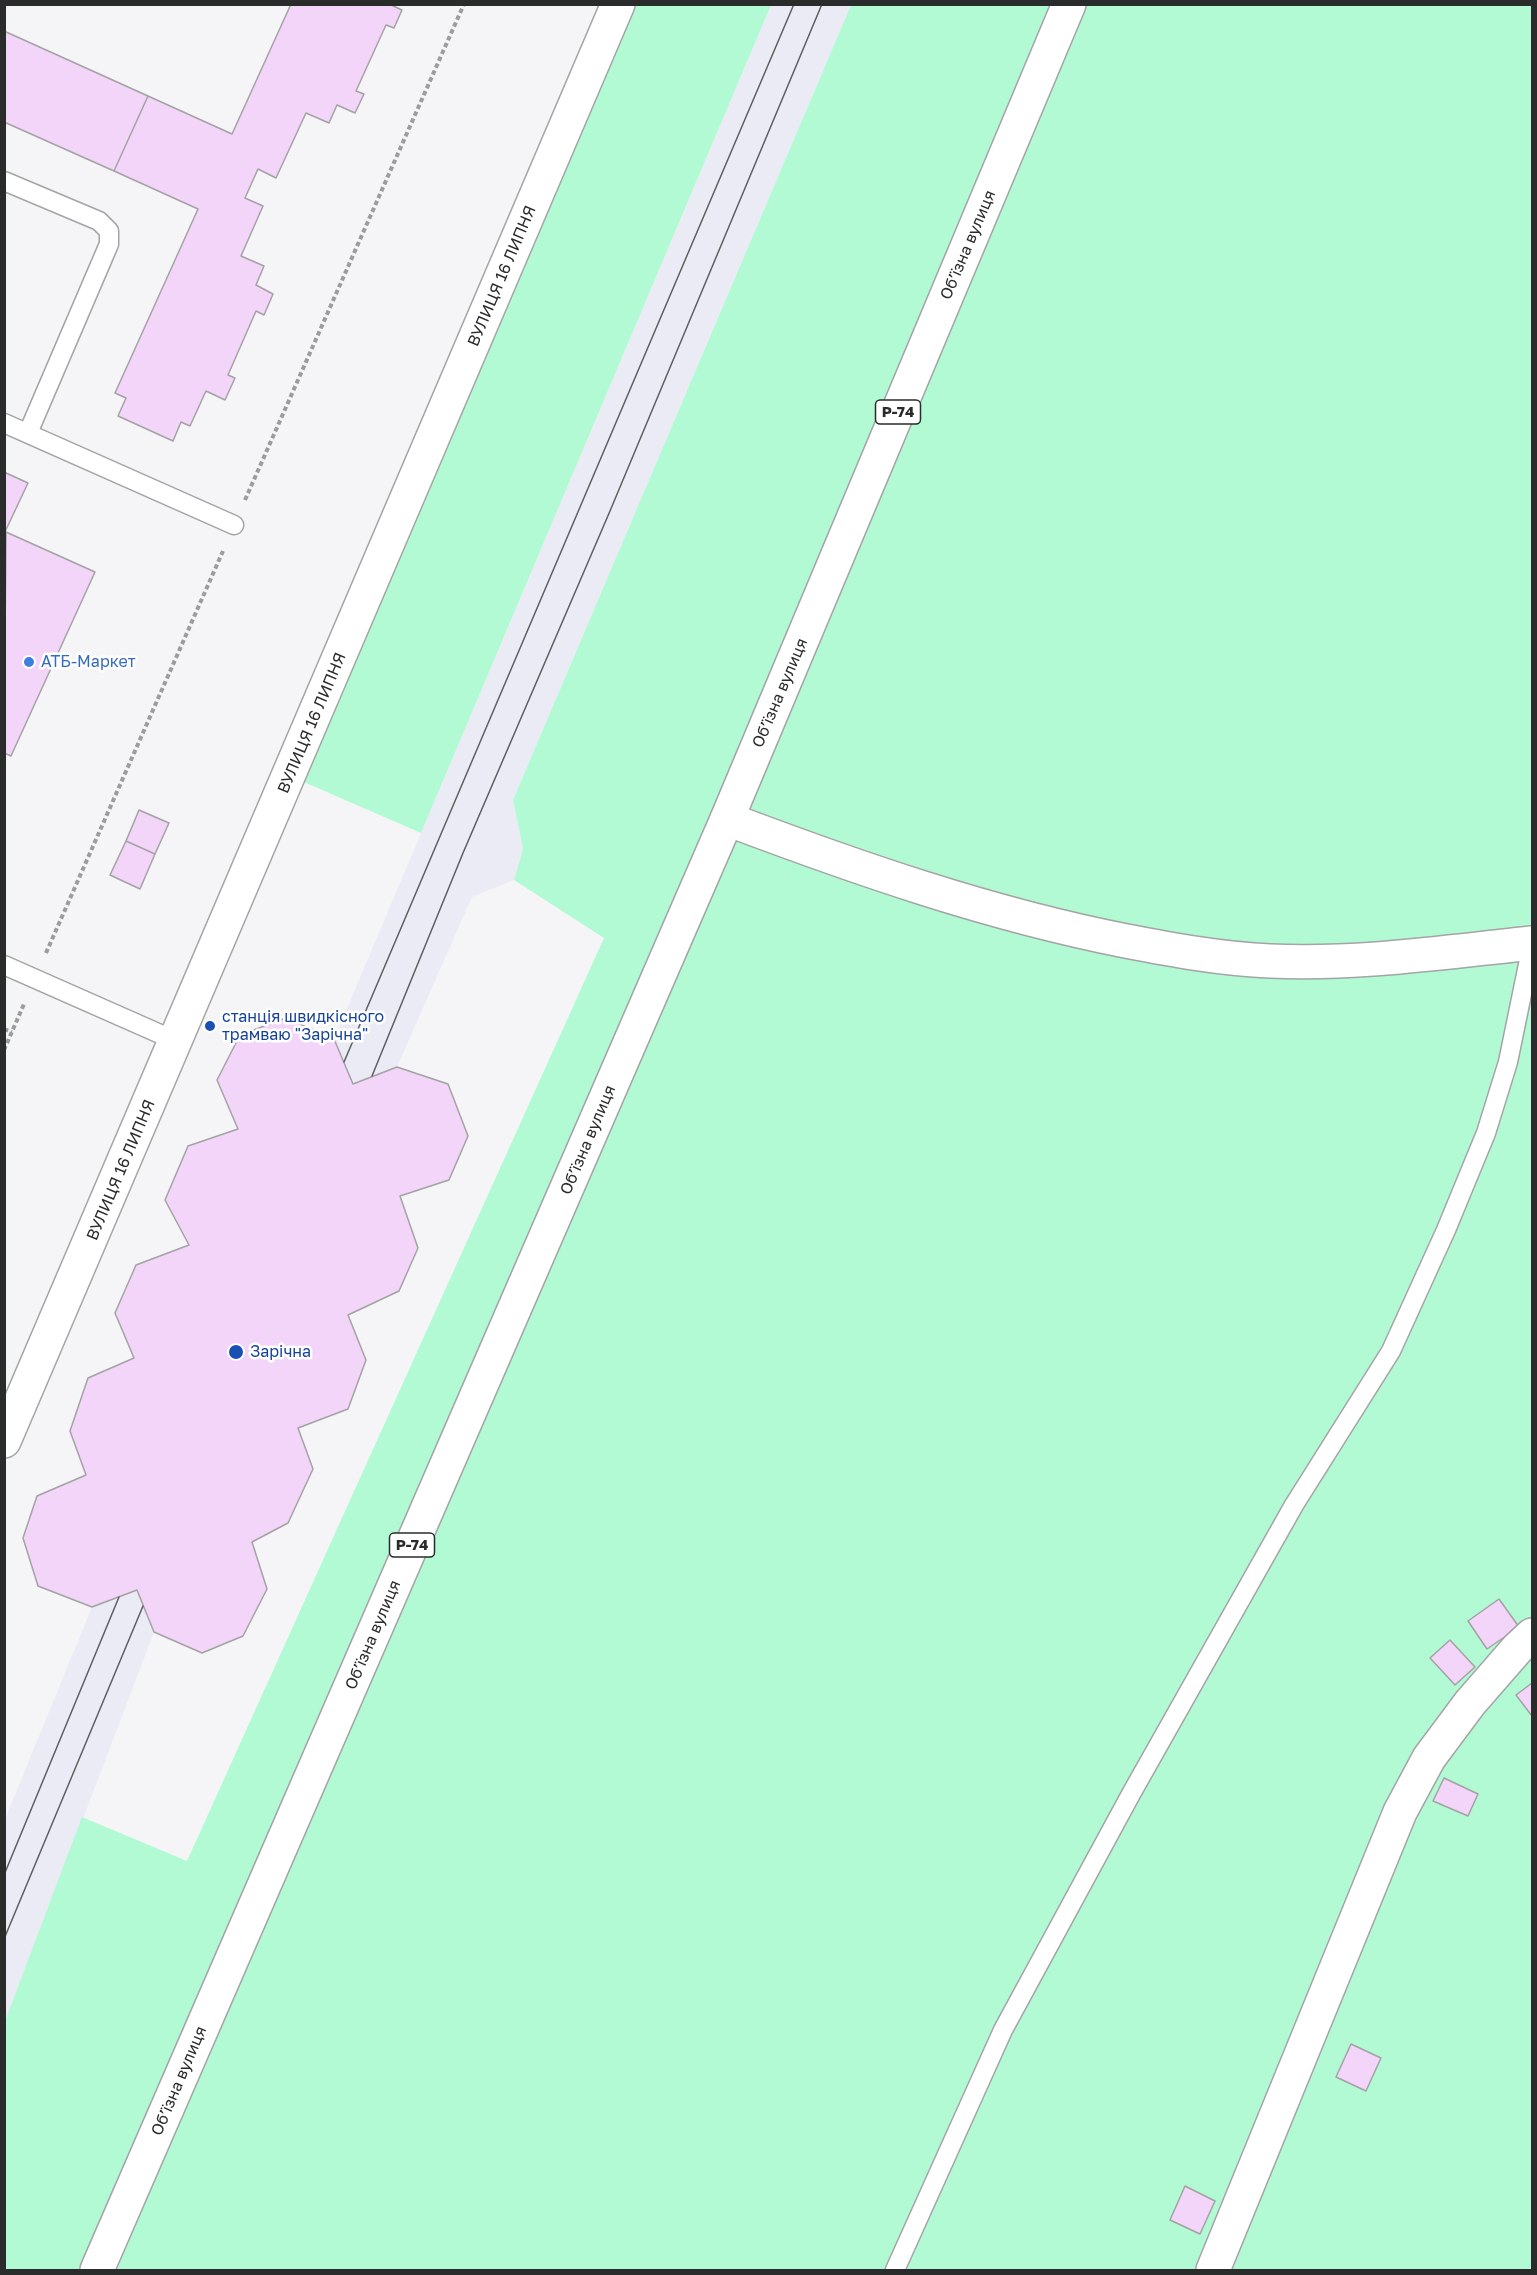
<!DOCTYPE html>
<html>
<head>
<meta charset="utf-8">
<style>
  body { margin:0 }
  #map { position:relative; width:1537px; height:2275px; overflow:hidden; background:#f5f5f7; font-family:"Golos Text",sans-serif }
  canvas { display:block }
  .frame { position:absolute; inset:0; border:6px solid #2a2b2b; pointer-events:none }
</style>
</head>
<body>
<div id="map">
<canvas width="1537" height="2275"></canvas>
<div class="frame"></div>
</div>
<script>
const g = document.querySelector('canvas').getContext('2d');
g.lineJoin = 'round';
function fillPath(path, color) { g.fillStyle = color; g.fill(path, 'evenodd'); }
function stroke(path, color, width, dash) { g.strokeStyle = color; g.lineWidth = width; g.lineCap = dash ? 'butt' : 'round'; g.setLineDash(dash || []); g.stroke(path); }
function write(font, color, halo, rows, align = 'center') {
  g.font = font + ' "Golos Text",sans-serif'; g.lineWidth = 5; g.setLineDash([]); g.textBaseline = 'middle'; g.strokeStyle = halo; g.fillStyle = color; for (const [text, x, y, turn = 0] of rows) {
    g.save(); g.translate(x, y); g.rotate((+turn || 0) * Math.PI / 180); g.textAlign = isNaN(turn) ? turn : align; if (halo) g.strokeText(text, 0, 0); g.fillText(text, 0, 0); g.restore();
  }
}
fillPath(new Path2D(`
  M771,5H851L513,800L523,849L514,880L472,897L397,1067L353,1084L334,1039Z
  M137,1590L154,1632L5,2024V1819L92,1607Z`), '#ebebf5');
fillPath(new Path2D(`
  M618,5H771L421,833L290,776Z
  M851,5H1532V2270H5L4,2024L82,1817L187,1861L604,938L514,880L523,849L513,800Z`), '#b2fad4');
const building = new Path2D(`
  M291,4H389L402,10L394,28L386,25L356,91L364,94L355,113L337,105L329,123L306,113L276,178L258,169L245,198L263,206L241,256L264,266L256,285L273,294L264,315L256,311L228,375L235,378L225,400L206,391L190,426L181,422L173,441L118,416L126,398L115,393L198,209L114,171L148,96L232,134Z
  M4,31L148,96L114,171L4,122Z
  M4,472L28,483L4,534Z
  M6,532L95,572L11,756L4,753Z
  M139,810L169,823L155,854L126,841Z
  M126,841L155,854L140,889L110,875Z
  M286,1018L334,1039L353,1084L397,1067L448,1084L468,1136L449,1180L400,1196L418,1248L399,1291L348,1315L366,1360L348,1409L298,1428L313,1469L288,1523L252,1542L267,1589L243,1636L202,1653L154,1632L137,1590L92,1607L38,1586L23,1538L37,1496L86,1475L70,1431L88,1378L134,1358L115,1313L136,1265L189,1245L165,1200L188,1146L238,1129L217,1080L240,1035Z
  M1499,1599L1519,1627L1487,1649L1468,1621Z
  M1450,1640L1475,1667L1455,1685L1430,1658Z
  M1532,1683V1716L1516,1695Z
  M1444,1778L1478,1794L1468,1816L1433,1801Z
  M1351,2044L1381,2058L1366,2091L1336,2077Z
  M1185,2186L1215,2201L1200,2234L1170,2220Z`);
fillPath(building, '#f2d5f8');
stroke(building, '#a4a2a4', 1.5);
const lane = new Path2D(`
  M4,181L99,221L109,231V244L28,433
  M4,423L234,525
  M4,965L176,1041
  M895,2270L1003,2030L1131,1794L1294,1505L1391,1351L1446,1230L1486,1133L1508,1062L1532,945`);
const street = new Path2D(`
  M1213,2270L1400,1812L1429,1758L1470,1703L1517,1649L1532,1635`);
const secondary = new Path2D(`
  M727,819C857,868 989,914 1126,941C1173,950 1222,959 1270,961C1358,965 1445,952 1532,943
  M4,1441L618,4`);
const primary = new Path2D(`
  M97,2270L727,819L1069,4`);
stroke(lane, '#a4a4a6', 21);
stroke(street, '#a4a4a6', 36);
stroke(secondary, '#a4a4a6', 36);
stroke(primary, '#a4a4a6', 36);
stroke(new Path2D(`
  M245,500L464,4
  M46,953L223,551
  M4,1029L12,1032
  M4,1050L24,1004`), '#9c9c9d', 4, [4.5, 3]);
stroke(lane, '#fff', 18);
stroke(street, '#fff', 33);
stroke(secondary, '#fff', 33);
stroke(primary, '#fff', 33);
stroke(new Path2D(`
  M344,1062L794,4
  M372,1076L463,853L610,511L822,4
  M4,1875L119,1597
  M4,1939L143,1606`), '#5e5e5f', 1.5);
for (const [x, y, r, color] of [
  [29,662,6,"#3f7fe0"],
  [210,1026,6,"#1a4fb4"],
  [236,1352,8,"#1a4fb4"]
]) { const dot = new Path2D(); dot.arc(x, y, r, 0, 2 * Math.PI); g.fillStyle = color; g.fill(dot); stroke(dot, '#fff', 2); }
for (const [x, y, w] of [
  [898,412,45],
  [412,1545,45]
]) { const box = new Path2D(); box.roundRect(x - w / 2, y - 12, w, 24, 4.5); g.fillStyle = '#fff'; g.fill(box); stroke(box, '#2a2b2b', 1.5); }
write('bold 15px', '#2a2b2b', null, [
  ["Р-74",898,412],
  ["Р-74",412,1545]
]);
write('16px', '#2a2b2b', '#fff', [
  ["Обʼїзна вулиця",968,245,-67],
  ["ВУЛИЦЯ 16 ЛИПНЯ",502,276,-67],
  ["Обʼїзна вулиця",780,693,-67],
  ["ВУЛИЦЯ 16 ЛИПНЯ",312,723,-67],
  ["Обʼїзна вулиця",588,1140,-67],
  ["ВУЛИЦЯ 16 ЛИПНЯ",121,1170,-67],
  ["Обʼїзна вулиця",373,1635,-67],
  ["Обʼїзна вулиця",179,2081,-67]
]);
write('16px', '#366cbe', '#fff', [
  ["АТБ-Маркет",41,662]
], 'left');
write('16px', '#164399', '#fff', [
  ["станція швидкісного",222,1017],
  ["трамваю \"Зарічна\"",222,1035],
  ["Зарічна",250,1352]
], 'left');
</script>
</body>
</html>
